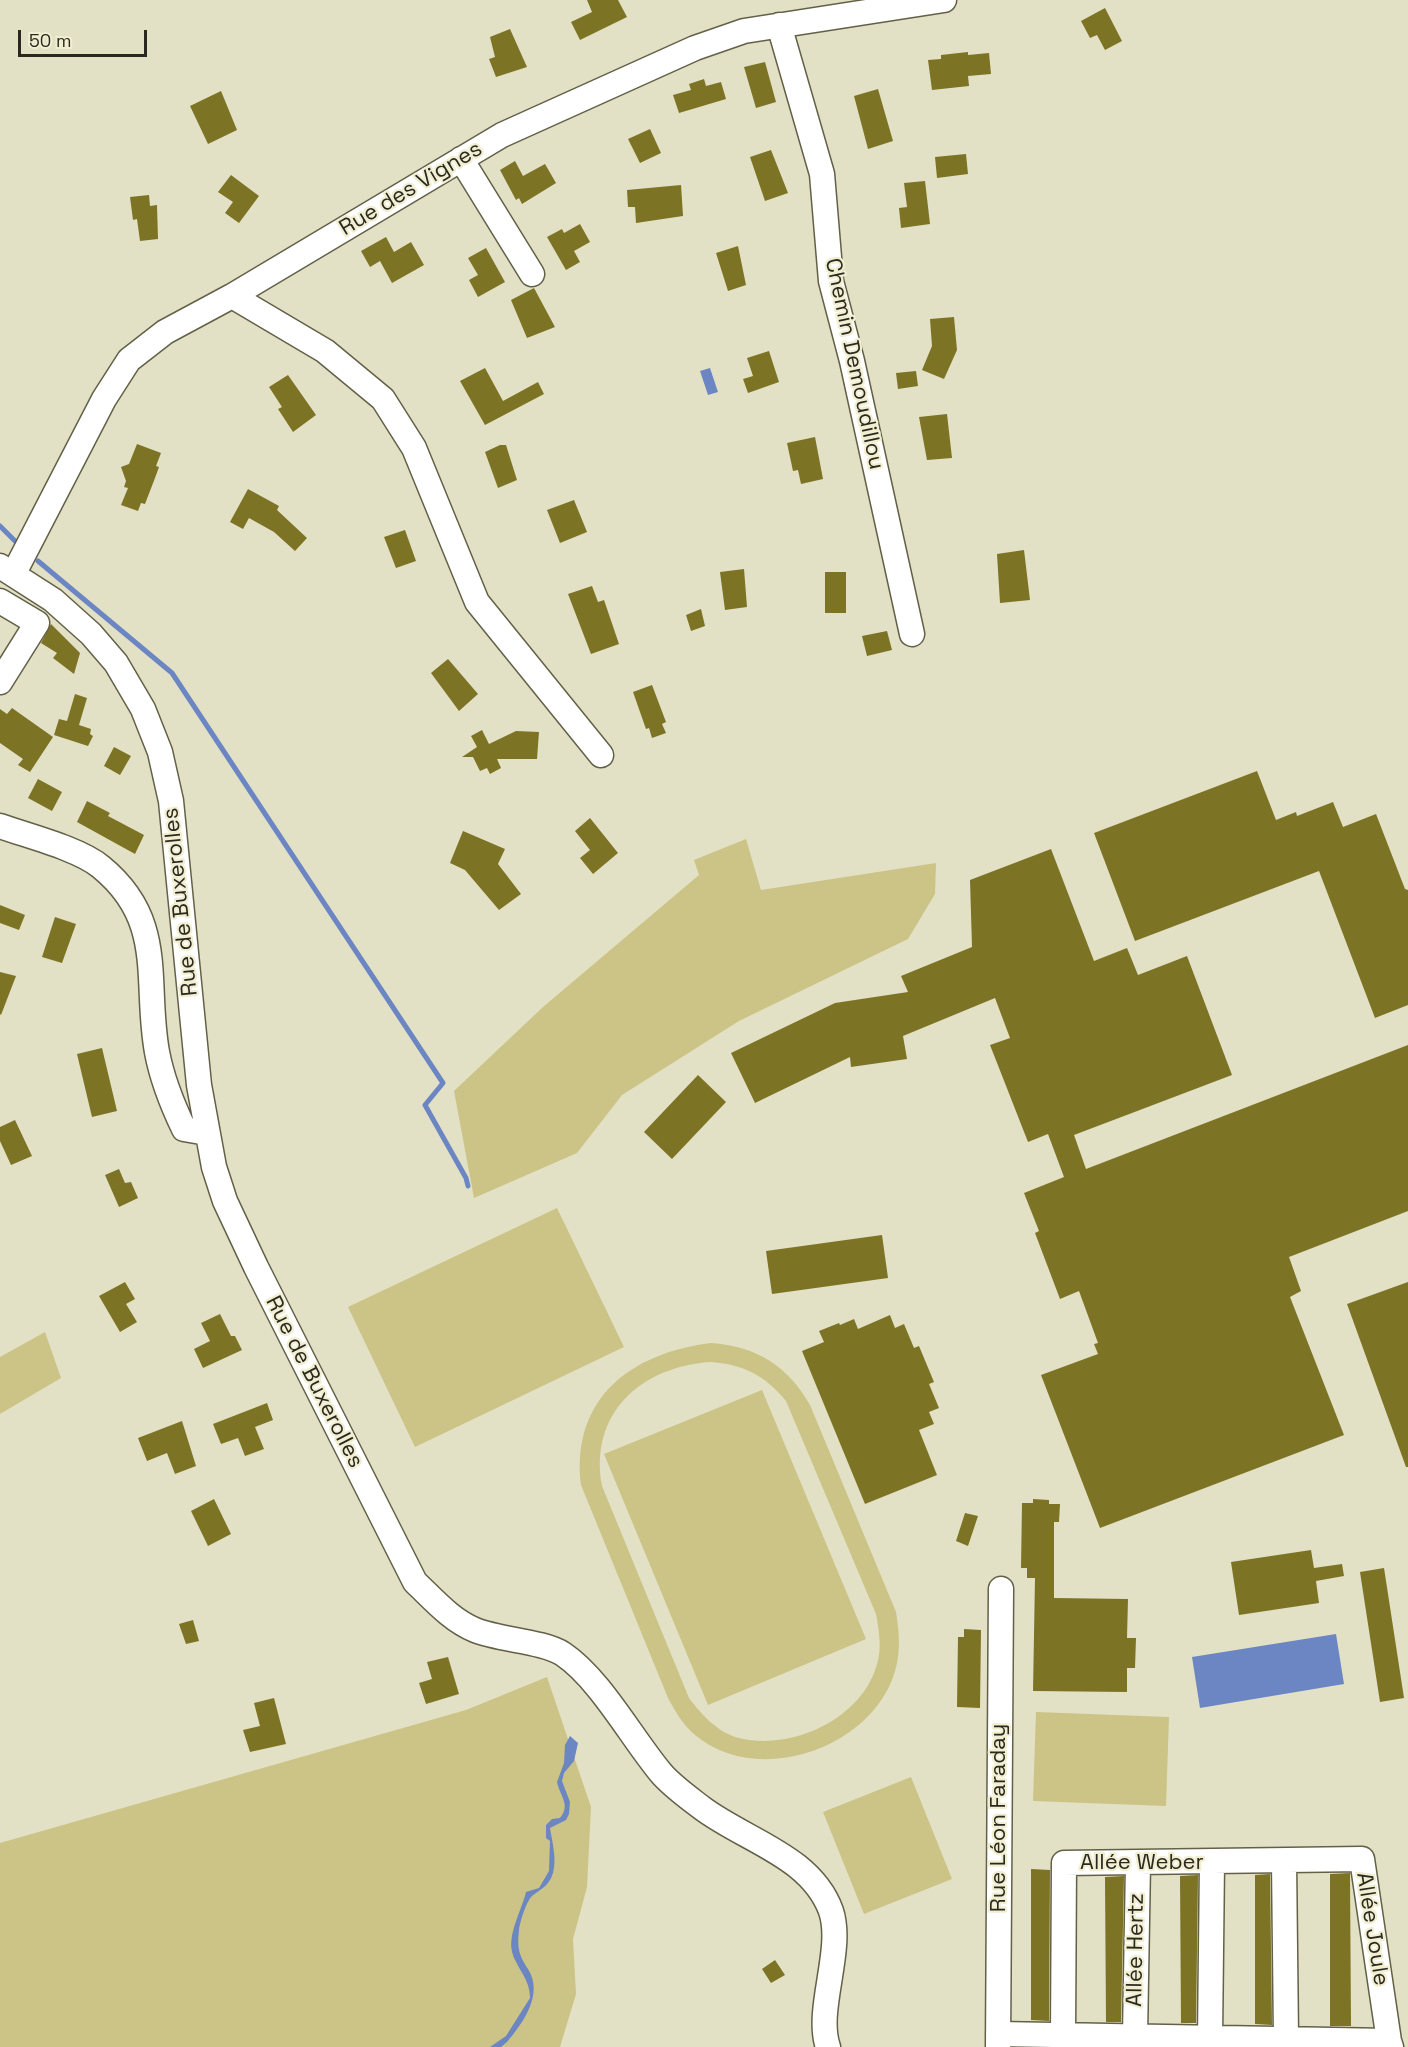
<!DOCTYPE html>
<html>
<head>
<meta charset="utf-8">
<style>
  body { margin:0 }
  #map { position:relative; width:1408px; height:2047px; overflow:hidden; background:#e3e1c5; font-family:"Space Grotesk",sans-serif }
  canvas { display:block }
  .scale { position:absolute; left:18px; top:30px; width:129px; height:27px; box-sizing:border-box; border:3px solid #2a291f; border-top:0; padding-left:8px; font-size:18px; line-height:21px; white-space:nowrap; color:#2a291f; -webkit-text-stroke:4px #f1eed1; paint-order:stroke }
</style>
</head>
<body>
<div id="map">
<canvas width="1408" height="2047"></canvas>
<div class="scale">50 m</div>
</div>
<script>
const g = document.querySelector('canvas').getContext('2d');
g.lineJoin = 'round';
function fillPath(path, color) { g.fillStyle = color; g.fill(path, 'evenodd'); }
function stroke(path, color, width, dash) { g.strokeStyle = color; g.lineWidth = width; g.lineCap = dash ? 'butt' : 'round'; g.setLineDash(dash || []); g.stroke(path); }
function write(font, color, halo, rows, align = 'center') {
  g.font = font + ' "Space Grotesk",sans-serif'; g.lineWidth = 4.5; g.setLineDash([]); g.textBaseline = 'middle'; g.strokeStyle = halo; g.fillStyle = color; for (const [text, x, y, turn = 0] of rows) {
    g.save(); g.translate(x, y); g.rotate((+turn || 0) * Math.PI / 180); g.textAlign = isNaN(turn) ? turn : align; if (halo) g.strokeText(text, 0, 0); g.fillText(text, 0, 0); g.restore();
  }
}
fillPath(new Path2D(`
  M746,839L761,890L936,863L935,894L908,939L739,1021L622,1095L577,1153L474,1198L454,1091L543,1007L699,875L694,860Z
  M557,1208L624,1347L415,1447L348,1307Z
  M45,1332L61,1378L0,1414V1357Z
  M711,1343C756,1346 788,1366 810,1405L896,1612C900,1636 901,1658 892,1680C864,1751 755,1786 695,1735C683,1725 675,1711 668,1698L581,1485C571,1398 631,1353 711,1343ZM710,1362C742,1364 765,1375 786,1401L876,1614C879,1631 882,1648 877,1664C862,1719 792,1751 739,1738C718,1733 701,1714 689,1698L602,1486C589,1414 640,1367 710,1362Z
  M762,1390L866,1639L708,1705L604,1454Z
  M547,1677L591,1807L587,1887L573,1939L576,1994L560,2047H0V1843L466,1710Z
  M1036,1712L1169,1717L1166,1806L1033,1801Z
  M911,1777L952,1879L864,1914L823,1812Z`), '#cbc486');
fillPath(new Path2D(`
  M710,368L718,392L708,395L700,371Z
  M1336,1634L1344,1684L1200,1708L1192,1657Z
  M570,1736L578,1743L574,1761L564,1773L562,1781L570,1802L569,1814L566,1820L550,1828C552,1841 557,1859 553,1873C549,1886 541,1889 532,1896C526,1902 520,1922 519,1930C517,1948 519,1955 528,1969C544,1994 523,2023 507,2042L501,2047H490L506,2036L530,1998C530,1980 519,1971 513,1955C506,1936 522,1910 526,1892L539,1888L549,1871L550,1841L546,1838V1825L552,1819L560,1818C571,1805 560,1796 557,1782L564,1763L565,1745Z`), '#6b86c3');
stroke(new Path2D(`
  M0,526L16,542
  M38,561L172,673L443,1083L425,1105L466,1178L468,1186
  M515,1941L516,1956L527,1974`), '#6b86c3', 5);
fillPath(new Path2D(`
  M587,0H618L627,17L580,40L571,22L592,12Z
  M1105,8L1122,41L1105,50L1097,35L1090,38L1081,21Z
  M510,29L527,67L496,77L489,59L495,57L490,37Z
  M968,52V55L989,53L991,74L968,76L969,86L932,90L928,60L941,59V55Z
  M765,62L776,102L756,108L744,67Z
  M704,79L706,86L721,82L726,99L679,113L673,95L691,90L689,84Z
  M878,89L893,141L868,149L854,96Z
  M221,91L237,130L208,144L190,106Z
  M650,129L661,153L640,163L628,139Z
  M771,150L788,193L765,201L750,157Z
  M966,154L968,174L937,178L935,157Z
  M515,161L523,176L545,164L556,183L522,204L519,198L516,200L500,170Z
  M231,175L259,196L239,223L225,213L233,202L218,192Z
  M925,181L930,224L901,228L899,208L907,207L904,183Z
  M681,185L683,216L636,223L635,207H628L627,190Z
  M149,195L150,206L157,205L158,239L140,241L137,219L133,220L130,197Z
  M580,224L590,242L574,251L580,262L566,270L547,237L562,229L564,233Z
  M386,237L394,252L411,242L424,265L392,283L380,261L370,267L361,251Z
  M738,246L746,285L728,291L716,253Z
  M486,248L505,282L478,297L469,280L478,275L468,258Z
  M534,288L555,327L527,338L511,300Z
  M954,317L957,350L944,379L922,370L932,346L930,319Z
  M769,351L779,382L748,393L743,379L753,376L747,358Z
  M485,368L503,401L538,382L544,394L485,425L460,381Z
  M916,371L918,386L898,389L896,373Z
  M288,375L316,415L293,432L278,409L282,407L269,387Z
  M947,414L952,458L927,460L919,417Z
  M815,437L823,479L801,484L798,470L793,471L787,443Z
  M137,444L161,453L156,466L159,467L155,478L145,504L141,503L138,511L121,505L128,488L124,487L126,481L121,467L129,464Z
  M500,445H506L517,480L498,488L485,452Z
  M248,489L279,506L277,510L307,538L295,551L274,532L249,518L243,529L230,522Z
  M574,500L587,532L560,543L547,510Z
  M405,530L416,561L396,568L384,537Z
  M1024,550L1030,600L1000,603L997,554Z
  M744,569L747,607L725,610L720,572Z
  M825,572H846V613H825Z
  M592,586L598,602L604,600L619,644L591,654L568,594Z
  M701,609L705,626L691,631L686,615Z
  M51,624L80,653L74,674L53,658L57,653L41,643Z
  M887,631L892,650L867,656L862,636Z
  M448,659L478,694L459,711L431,673Z
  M652,685L666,722L662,724L666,733L652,738L649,728L646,729L633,692Z
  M75,694L87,698L79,725L91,729L90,734L93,736L88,746L54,735L59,719L67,721Z
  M12,708L53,737L30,772L18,765L23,759L0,743V709L7,714Z
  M482,730L489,744L516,731L539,732L537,759H497L501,768L490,774L487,768L480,771L473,757H462L477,747L471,736Z
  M114,747L131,756L120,775L104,766Z
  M1257,771L1276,820L1296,812L1297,816L1333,802L1343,827L1376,814L1405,889L1408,890V1005L1375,1018L1319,871L1135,941L1094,833Z
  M38,779L62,792L52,811L28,798Z
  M87,801L110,813L108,816L144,835L135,854L77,822Z
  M590,818L618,853L593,874L580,858L590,850L575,831Z
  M463,831L505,849L498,864L521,894L499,910L465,870L450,863Z
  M1051,849L1094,961L1127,948L1138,975L1187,956L1232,1075L1074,1135L1086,1169L1408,1045V1211L1289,1257L1301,1291L1290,1297L1344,1435L1100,1528L1041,1375L1098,1354L1094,1344L1098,1343L1079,1291L1060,1299L1035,1233L1039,1231L1024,1193L1064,1177L1048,1134L1028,1142L990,1045L1010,1038L995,998L903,1036L907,1059L851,1067L850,1057L755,1103L731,1053L835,1003L908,992L901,976L972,947L970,880Z
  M0,905L25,915L19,930L0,923Z
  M55,917L76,924L62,963L42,957Z
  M0,972L16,976L1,1015L0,1014Z
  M102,1048L117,1111L92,1117L77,1054Z
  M698,1075L726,1102L672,1159L644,1132Z
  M15,1120L32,1156L11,1165L0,1141V1127Z
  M119,1169L125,1183L131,1182L138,1198L119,1207L105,1175Z
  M882,1235L888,1278L772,1294L766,1251Z
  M125,1282L135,1299L126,1304L137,1322L120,1332L99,1296Z
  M1408,1282V1467H1406L1347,1304Z
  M220,1314L231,1336H235L242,1350L203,1368L194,1349L210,1341L201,1323Z
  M890,1315L895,1328L904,1324L914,1348L919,1346L934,1382L929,1384L939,1408L929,1412L934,1424L919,1430L937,1475L865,1504L802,1351L824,1342L819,1331L839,1323L840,1325L854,1319L858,1329Z
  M267,1403L273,1420L255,1427L264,1449L245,1456L238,1438L221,1444L213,1424Z
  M182,1421L196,1466L175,1474L167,1453L147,1461L138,1438Z
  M214,1499L231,1534L208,1546L191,1511Z
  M1033,1499L1049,1500V1504H1060L1059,1522H1054V1598L1128,1599L1127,1638H1136L1135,1668H1127V1692L1033,1691L1035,1578H1027V1568H1021L1022,1503H1033Z
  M965,1513L978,1516L968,1546L956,1541Z
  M1311,1550L1314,1568L1342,1564L1344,1576L1316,1581L1319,1603L1239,1615L1231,1562Z
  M1384,1568L1404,1698L1380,1702L1360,1572Z
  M193,1620L199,1641L186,1644L179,1624Z
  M964,1629L981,1630L980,1708L957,1707L958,1637H964Z
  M448,1657L459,1694L426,1704L419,1683L432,1679L427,1662Z
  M274,1698L286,1744L250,1752L243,1730L260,1726L254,1703Z
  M1031,1869L1050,1870L1049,2021L1031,2020Z
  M1350,1873L1351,2026H1330V1874Z
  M1270,1874L1272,2025L1255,2024V1875Z
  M1198,1875L1196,2023H1181L1180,1876Z
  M1124,1876L1121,2022H1106L1105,1877Z
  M775,1960L785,1975L771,1983L762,1969Z`), '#7c7325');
const minor = new Path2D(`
  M779,25L822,174L831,281L852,361L912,634
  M461,159L532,274
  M232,296L325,351L383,399L414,448L477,602L601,755
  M0,566L53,600L91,634L116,663L143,709L160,752L171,801L199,1085L214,1167L225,1201L256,1267L415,1582C434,1600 451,1620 475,1630C499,1640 543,1641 563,1654C600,1679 631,1737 661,1773C672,1786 689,1798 702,1808C746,1841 811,1856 831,1911C844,1950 815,2010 828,2047
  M14,573L104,399L129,360L165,332L232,296L502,135L695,48L744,31L944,0
  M0,601L37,623L0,682
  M0,826C28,836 80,849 101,867C167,921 144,981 157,1052C162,1079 172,1104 184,1129L207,1133
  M1284,1861L1286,2038
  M998,2034L1389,2041L1391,2047
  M1063,2035L1064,1863L1362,1859L1389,2041
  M1135,2036L1138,1863
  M1210,2037L1212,1862
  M998,2047L1001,1589`);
stroke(minor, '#636048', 27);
stroke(minor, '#fff', 24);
write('22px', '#2a291f', '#f1eed1', [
  ["Rue des Vignes",411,189,-31],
  ["Chemin Demoudillou",854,364,78],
  ["Rue de Buxerolles",181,902,-96],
  ["Rue de Buxerolles",314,1382,63],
  ["Rue Léon Faraday",999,1818,-90],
  ["Allée Weber",1142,1863],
  ["Allée Joule",1372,1929,81],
  ["Allée Hertz",1136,1950,-89]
]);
</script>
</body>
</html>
